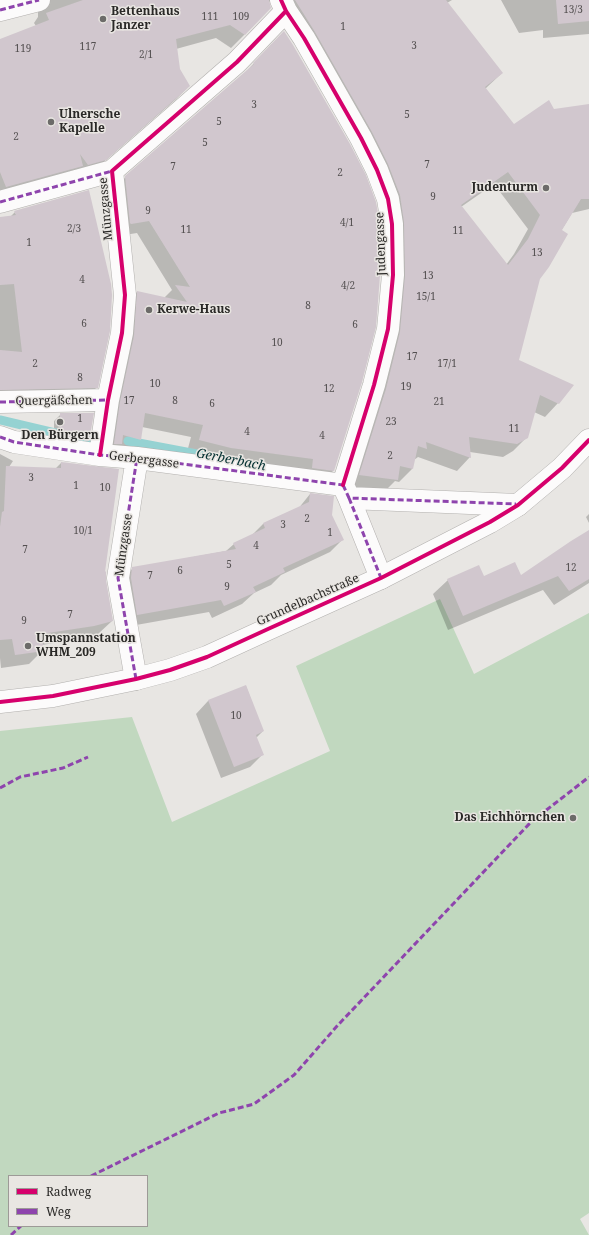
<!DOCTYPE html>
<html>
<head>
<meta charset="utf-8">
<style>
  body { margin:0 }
  #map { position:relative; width:589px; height:1235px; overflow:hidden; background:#e8e6e3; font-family:"Noto Serif",serif }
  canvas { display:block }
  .legend { position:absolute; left:8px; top:1175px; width:140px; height:52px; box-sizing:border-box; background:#e9e6e2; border:1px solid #9d9a97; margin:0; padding:5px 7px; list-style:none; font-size:12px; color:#2a2927 }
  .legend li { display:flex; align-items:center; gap:8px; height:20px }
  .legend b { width:20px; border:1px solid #9d9a97 }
</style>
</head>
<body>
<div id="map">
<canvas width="589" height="1235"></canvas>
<ul class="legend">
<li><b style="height:5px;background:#d6006c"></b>Radweg</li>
<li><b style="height:5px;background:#8e44ad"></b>Weg</li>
</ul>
</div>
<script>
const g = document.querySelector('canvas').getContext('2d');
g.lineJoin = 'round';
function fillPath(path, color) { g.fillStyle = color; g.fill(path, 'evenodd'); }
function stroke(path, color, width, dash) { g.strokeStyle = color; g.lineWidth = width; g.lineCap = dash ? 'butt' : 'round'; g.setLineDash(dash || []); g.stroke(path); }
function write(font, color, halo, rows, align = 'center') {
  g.font = font + ' "Noto Serif",serif'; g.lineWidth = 3; g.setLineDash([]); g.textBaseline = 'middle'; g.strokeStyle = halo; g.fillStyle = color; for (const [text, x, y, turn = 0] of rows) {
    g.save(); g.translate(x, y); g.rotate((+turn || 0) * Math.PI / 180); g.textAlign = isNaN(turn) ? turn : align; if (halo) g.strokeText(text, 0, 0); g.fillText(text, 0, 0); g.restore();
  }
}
fillPath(new Path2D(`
  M440,599L474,674L589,613V1213L580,1219L589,1235H0V731L132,717L172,822L330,751L296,666ZM9,1176H147V1226H9Z`), '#c1d8bf');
fillPath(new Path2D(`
  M20,0H452L447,3L502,73L485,89L513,125L554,110L589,105V209L572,213L561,231L539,278L518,360L558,403L545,417L534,412L527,437L513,451L503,457L470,452V457L457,471L418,457L414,460L412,469L399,482L395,481L383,493L346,489L392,289L375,179L274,3L268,1L245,34L231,48L216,38L176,49L179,69L189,86L175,100L91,173L0,198V40L36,26L34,23L38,17V11ZM494,184L528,229L514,254L506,265L461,207Z
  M501,0H589V34L543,38V30L519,33Z
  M272,44L333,471L321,483L218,460L187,452L191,437L142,427L140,439L128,452L109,456L125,304L137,292L164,298L172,290L137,233L118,236L113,189L126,177L242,76Z
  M15,212L97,387L83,401L0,403V218L10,217Z
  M61,414L88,440L82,447L54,443V421Z
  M0,454L13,461L9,467L55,469L61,463L104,573L112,621L98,634L79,639L42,645L43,650L29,664L1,668L0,658Z
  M310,494L343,539L330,552L281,575L271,585L254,593L242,604L212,618L209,612L125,627L120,581L133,568L226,551L234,544L252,535L263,524L298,509Z
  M589,514V523L586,517Z
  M589,531V583L554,605L543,590L448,630L433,594L448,580L521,576Z
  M246,686L263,731L256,738L263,754L250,767L221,778L196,714L208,701Z`), '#0003');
stroke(new Path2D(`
  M0,420L89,441
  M128,441L223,459`), '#95d2d2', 9);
fillPath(new Path2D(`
  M83,0H269L271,8L245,35L230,25L176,39L180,69L190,86L106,160L88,165L80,154L83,166L6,187L0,172V39L49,20L46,13Z
  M295,0H446L503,73L485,87L514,124L549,100L554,109L589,104V199H581L562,230L568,234L549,267L540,279L519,360L574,385L559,404L540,395L528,438L517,444L469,437L471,458L426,442L427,449L418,446L413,469L400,466L398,480L359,475L386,389L400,332L405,276L404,222L400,195L388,164L372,132L315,32ZM508,172L540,215L528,239L508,265L461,205Z
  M556,0H589V21L558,24Z
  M284,31L293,45L350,144L366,175L376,202L380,225V275L376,327L362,382L334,471L312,468L313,459L231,448L199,440L203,425L145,413L141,440L123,435L122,444H114L120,402L134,336L137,291L187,302L175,285L190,287L149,221L131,224L130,223L125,176L254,64L253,63Z
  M89,190L111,284L112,295L110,331L98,388L0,390V350L22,352L14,284L0,285V217L16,215L14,211Z
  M60,413H94L89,441L60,436Z
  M61,462L119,469L105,572L106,571V580L113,621L94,626L41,634L44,651L15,655L12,639L0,640V527L2,512L4,511L6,466L61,468Z
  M310,493L334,496L332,515L344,540L283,568L285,572L253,587L256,592L224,606L221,600L137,615L131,578L132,567L236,549L233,543L265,528L263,523L309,502Z
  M589,530V579L569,591L558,576L463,616L447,579L479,565L484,576L515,562L521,575L571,541Z
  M246,685L264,731L256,735L264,755L234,767L208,700Z`), '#d1c7ce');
const minor = new Path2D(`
  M281,0L286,11L304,38L361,138L377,170L388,199L392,224L393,275L388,329L374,385L343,485
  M0,10L39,0
  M0,202L112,171
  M0,402L108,400
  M0,437L14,442L100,455L137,458L343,485
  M100,455L108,400L122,333L125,295L112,171L237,62L286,11
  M343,485L349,498L518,505
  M349,498L381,578
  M136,679L118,578L137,458`);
const major = new Path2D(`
  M0,702L53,696L136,679L170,670L207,657L268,629L381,578L490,522L518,505L543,484L562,468L589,440`);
stroke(minor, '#b2b0ae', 23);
stroke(major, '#b2b0ae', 23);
stroke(minor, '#fcfbfb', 22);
stroke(major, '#fcfbfb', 22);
stroke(new Path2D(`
  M0,10L39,0
  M0,202L112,171
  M0,402L108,400
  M0,437L14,442L100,455L137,458L343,485
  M343,485L349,498L516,504
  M349,498L381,578
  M136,679L118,578L137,458
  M0,788L20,777L63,768L88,757
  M91,1176L219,1113L254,1104L294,1075L338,1025L531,822L589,777
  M11,1235L21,1226`), '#8e44ad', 3, [6, 3]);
stroke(new Path2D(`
  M281,0L286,11L304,38L361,138L377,170L388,199L392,224L393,275L388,329L374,385L343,485
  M100,455L108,400L122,333L125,295L112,171L237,62L286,11
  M0,702L53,696L136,679L170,670L207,657L268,629L381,578L490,522L518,505L543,484L562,468L589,440`), '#d6006c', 4);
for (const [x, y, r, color] of [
  [103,19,4,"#6c6b69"],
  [51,122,4,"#6c6b69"],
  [546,188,4,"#6c6b69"],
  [149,310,4,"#6c6b69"],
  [60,422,4,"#6c6b69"],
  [28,646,4,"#6c6b69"],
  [573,818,4,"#6c6b69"]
]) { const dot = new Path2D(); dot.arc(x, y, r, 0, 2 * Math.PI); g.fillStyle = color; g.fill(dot); stroke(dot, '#e9e6e2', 1.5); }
write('10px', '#545051', null, [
  ["13/3",573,10],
  ["111",210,17],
  ["109",241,17],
  ["1",343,27],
  ["3",414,46],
  ["117",88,47],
  ["119",23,49],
  ["2/1",146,55],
  ["3",254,105],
  ["5",407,115],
  ["5",219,122],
  ["2",16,137],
  ["5",205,143],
  ["7",427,165],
  ["7",173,167],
  ["2",340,173],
  ["9",433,197],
  ["9",148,211],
  ["4/1",347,223],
  ["2/3",74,229],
  ["11",186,230],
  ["11",458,231],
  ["1",29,243],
  ["13",537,253],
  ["13",428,276],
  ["4",82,280],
  ["4/2",348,286],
  ["15/1",426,297],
  ["8",308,306],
  ["6",84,324],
  ["6",355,325],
  ["10",277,343],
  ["17",412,357],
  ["2",35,364],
  ["17/1",447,364],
  ["8",80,378],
  ["10",155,384],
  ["19",406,387],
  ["12",329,389],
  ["17",129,401],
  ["8",175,401],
  ["21",439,402],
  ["6",212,404],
  ["1",80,419],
  ["23",391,422],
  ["11",514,429],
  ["4",247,432],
  ["4",322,436],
  ["2",390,456],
  ["3",31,478],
  ["1",76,486],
  ["10",105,488],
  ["2",307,519],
  ["3",283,525],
  ["10/1",83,531],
  ["1",330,533],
  ["4",256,546],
  ["7",25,550],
  ["5",229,565],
  ["12",571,568],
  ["6",180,571],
  ["7",150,576],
  ["9",227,587],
  ["7",70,615],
  ["9",24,621],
  ["10",236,716]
]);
write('bold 12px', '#2a2927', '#e9e6e2', [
  ["Bettenhaus",111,12],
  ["Janzer",111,26],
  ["Ulnersche",59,115],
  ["Kapelle",59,129],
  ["Judenturm",538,188,"right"],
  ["Kerwe-Haus",157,310],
  ["Den Bürgern",60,436,"center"],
  ["Umspannstation",36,639],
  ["WHM_209",36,653],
  ["Das Eichhörnchen",565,818,"right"]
], 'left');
write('12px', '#2a2927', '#e9e6e2', [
  ["Münzgasse",106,209,-95],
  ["Judengasse",381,244,-92],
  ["Quergäßchen",54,401,-1],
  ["Gerbergasse",144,460,7],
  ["Münzgasse",124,545,-82],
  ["Grundelbachstraße",308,600,-24]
]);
write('italic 13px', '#063233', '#e9e6e2', [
  ["Gerberbach",231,460,11]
]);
</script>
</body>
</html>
